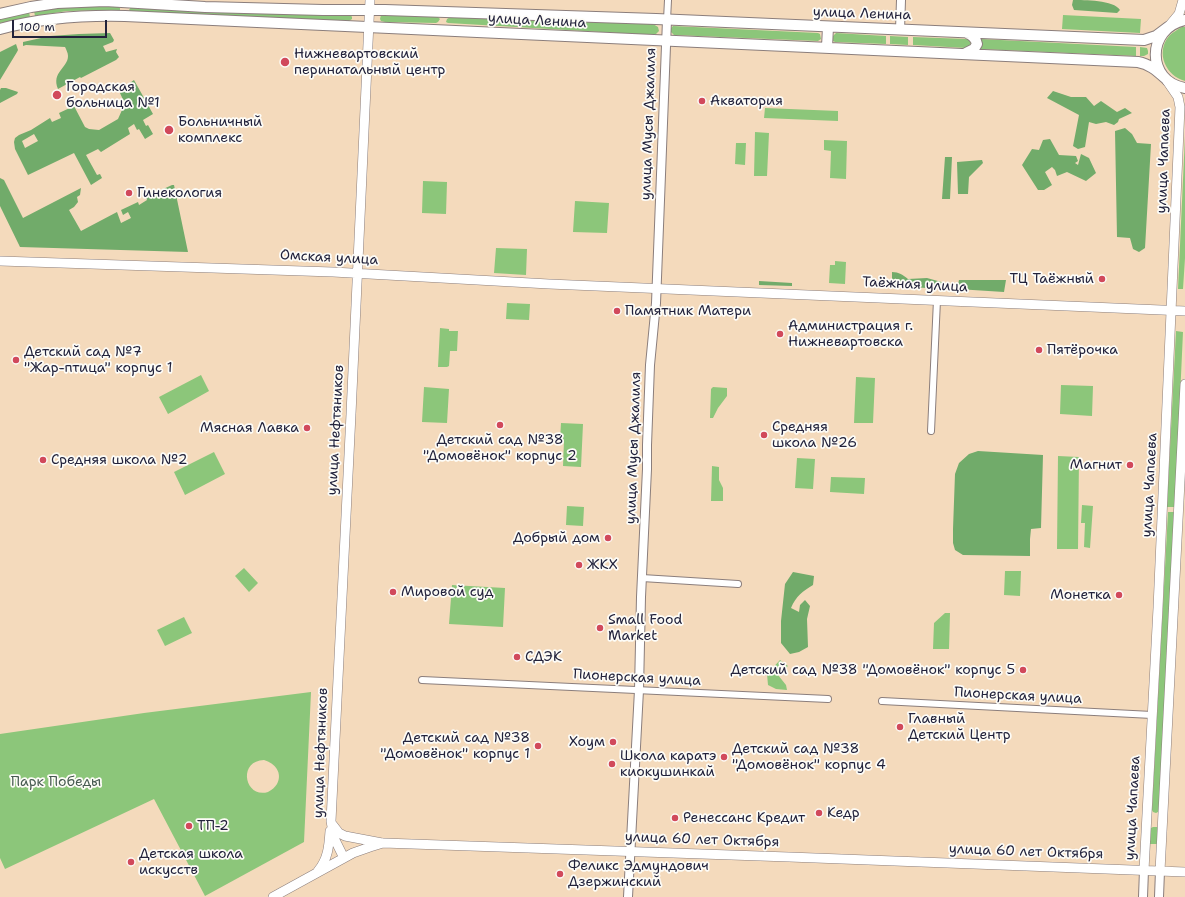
<!DOCTYPE html>
<html>
<head>
<meta charset="utf-8">
<style>
  body { margin:0 }
  #map { position:relative; width:1185px; height:897px; overflow:hidden; background:#f4dabc; font-family:"Shantell Sans",sans-serif }
  canvas { display:block }
  .scale { position:absolute; left:12px; top:20px; width:95px; height:18px; box-sizing:border-box; border:2px solid #22223b; border-top:0; padding-left:5px; font-size:12px; line-height:14px; white-space:nowrap; color:#22223b; -webkit-text-stroke:3px #fdfcf7; paint-order:stroke }
</style>
</head>
<body>
<div id="map">
<canvas width="1185" height="897"></canvas>
<div class="scale">100 m</div>
</div>
<script>
const g = document.querySelector('canvas').getContext('2d');
g.lineJoin = 'round';
function fillPath(path, color) { g.fillStyle = color; g.fill(path, 'evenodd'); }
function stroke(path, color, width, dash) { g.strokeStyle = color; g.lineWidth = width; g.lineCap = dash ? 'butt' : 'round'; g.setLineDash(dash || []); g.stroke(path); }
function write(font, color, halo, rows, align = 'center') {
  g.font = font + ' "Shantell Sans",sans-serif'; g.lineWidth = 3.5; g.setLineDash([]); g.textBaseline = 'middle'; g.strokeStyle = halo; g.fillStyle = color; for (const [text, x, y, turn = 0] of rows) {
    g.save(); g.translate(x, y); g.rotate((+turn || 0) * Math.PI / 180); g.textAlign = isNaN(turn) ? turn : align; if (halo) g.strokeText(text, 0, 0); g.fillText(text, 0, 0); g.restore();
  }
}
fillPath(new Path2D(`
  M96,6H117L120,8V10L67,11L35,16L34,11L67,7Z
  M131,7L350,14L352,17V19L349,21L131,12L129,10Z
  M29,12L30,17L0,23V19Z
  M381,15L437,16L440,19L438,22L436,23L385,22L381,21L380,19Z
  M1063,15L1141,19L1140,33L1062,29Z
  M452,16L653,24L658,27L659,31L656,34L652,35L448,23L446,22L447,19Z
  M673,26L818,33L820,34L821,39L818,41L674,35L671,32V28Z
  M1182,27H1185V81C1166,76 1155,53 1169,36C1173,32 1177,30 1182,27Z
  M836,33L886,36V44L835,42L833,41V36Z
  M890,36L908,37V45L890,44Z
  M913,37L967,39L970,40L971,45L970,47L966,48L913,45Z
  M981,39L1136,47V56L980,49L982,45Z
  M1140,47L1147,48L1148,51V54L1144,56H1140Z
  M765,108L838,111V121L764,118Z
  M755,132L769,133L767,176H754Z
  M1185,136V258L1183,289H1178Z
  M824,140L847,141L846,179L830,178L831,151L824,150Z
  M736,143H746L745,165L735,164Z
  M423,181L447,182L446,214L422,213Z
  M575,201L609,203L607,233L573,232Z
  M496,248L527,249L526,275L494,273Z
  M835,261L846,262L845,284L829,283L830,265H835Z
  M507,303L530,304L529,320L506,319Z
  M440,328L449,329V331H458L457,351H450L449,366L447,367H438Z
  M1176,331L1183,332L1175,507H1167Z
  M201,375L209,391L168,414L159,397Z
  M856,377L875,378L873,423H854Z
  M1061,385L1093,386L1092,416L1060,414Z
  M424,387L449,389L447,423L422,422Z
  M713,387L727,388V396L718,408L713,418H710L711,389Z
  M561,423L583,424L581,467L563,466L564,441L560,440Z
  M214,452L225,474L185,495L174,472Z
  M1058,456L1079,457L1078,549H1057Z
  M797,458L815,459L813,489L795,488Z
  M712,466L719,467V480L723,488V501H711Z
  M831,477L865,478L864,494L830,492Z
  M1082,505L1093,506L1090,548L1084,547L1085,523H1081Z
  M567,506L584,507L583,526L566,525Z
  M1168,512H1174L1159,810L1158,812L1156,813L1153,812L1152,810Z
  M244,568L258,583L249,592L235,576Z
  M1005,571H1021L1020,596L1004,595Z
  M452,585L505,588L503,627L449,624Z
  M945,613H950L949,649H933L934,623Z
  M184,617L192,633L165,646L157,630Z
  M780,660L788,666L778,675L786,685L787,690L776,689L768,685L767,674Z
  M311,692L304,842L205,896L154,799L5,869L0,858V734L144,713ZM264,760C275,763 283,773 277,784C275,787 272,790 268,792C245,799 237,761 264,760Z
  M1153,827H1157L1158,828L1157,844H1150L1151,828Z`), '#8cc67a');
fillPath(new Path2D(`
  M1073,0C1084,0 1114,0 1120,10L1117,13L1074,10L1072,5Z
  M110,33L114,40L113,42L103,46L106,52L117,49L116,52L119,57L116,60L81,78L80,77L58,89C51,72 68,68 68,56C68,53 66,49 65,47L26,45L23,46V42L50,36L79,34Z
  M16,44L18,50L17,52L0,80V52Z
  M134,80L153,114L143,120L146,126L148,125L153,134L145,139L139,129L137,130L134,124L128,128L130,134L101,152L98,149L86,155L97,175L100,174L102,178L91,185L74,153L28,175L15,149L14,142L15,138L19,135L31,130L50,118L52,122L61,118L59,113L74,106L85,127L89,129L99,130L118,119L122,110L124,102L120,93L127,85ZM34,134L38,141L25,148L22,141Z
  M1,88H6L18,92L17,94L0,103V90Z
  M1053,91L1071,97H1086L1094,106L1101,101L1117,112L1125,108L1132,113L1119,119L1118,122L1114,125L1106,122L1096,124L1089,122L1085,147L1078,149L1073,146L1079,115L1047,98Z
  M1125,128L1132,134L1137,143L1151,144L1145,248L1139,252L1133,249L1130,238L1117,237L1115,131Z
  M1050,139L1059,155L1076,156L1078,161L1075,163L1078,165L1081,154L1089,158L1096,173L1086,181L1067,172L1057,176L1055,170L1052,167L1045,172L1052,185L1044,190H1038L1022,165L1032,149L1039,150L1043,140Z
  M945,157H952L950,199H942Z
  M982,160L983,163L969,177L968,194H958L957,162Z
  M0,178L4,180L23,218L81,188L80,195L77,197L78,202L74,207L69,210L81,231L117,212L121,223L131,218L128,212L123,215L121,210L138,202L139,205L147,200L146,197L172,185H174L188,252L20,247L0,206Z
  M892,272C899,272 903,275 908,279L927,278L945,283L944,289L892,286Z
  M959,280H1006L1004,292L957,289Z
  M759,281L792,283V286L759,285Z
  M978,451L1043,455L1041,528L1031,529L1030,539V556L963,555L955,550L953,543V529L955,474L959,463L969,454Z
  M793,572L814,576L813,585C803,591 796,596 791,608L799,612L800,605L805,600L810,606L807,619L808,647L799,652L790,654L781,643V621L785,584Z`), '#71ab6a');
const minor = new Path2D(`
  M667,20L668,0
  M931,431L937,300
  M642,578L738,584
  M422,680L828,699
  M882,701L1152,715`);
const tertiary = new Path2D(`
  M900,30L901,0
  M628,897L639,690L641,597L647,469V445L650,365L656,303L667,20
  M1143,897L1144,870
  M1159,897L1160,871`);
const secondary = new Path2D(`
  M1169,26L1179,14L1183,0
  M0,261L333,272L549,284L1185,311
  M332,824L339,833L345,836L382,843
  M344,858L334,838L331,821L351,414L370,0
  M1144,870L1158,608L1180,107L1178,97L1167,81
  M318,871C328,859 329,846 330,831
  M1160,871L1185,384
  M273,897L353,853L370,847L383,843L789,857L1185,872`);
const primary = new Path2D(`
  M0,14L31,7L57,3L105,1L205,7L323,10H385L656,19L1144,40L1156,36L1168,27
  M1185,20C1146,28 1146,82 1185,88
  M0,29C41,18 82,15 125,16C462,33 800,44 1138,62C1149,64 1156,70 1165,78
  M827,47L828,27
  M966,53L974,49L977,44C976,38 972,35 967,33`);
stroke(minor, '#8b7e7c', 8);
stroke(tertiary, '#8b7e7c', 10);
stroke(secondary, '#8b7e7c', 10);
stroke(primary, '#8b7e7c', 12);
stroke(minor, '#fff', 6);
stroke(tertiary, '#fff', 8);
stroke(secondary, '#fff', 9);
stroke(primary, '#fff', 10);
for (const [x, y, r, color] of [
  [285,62,5,"#d1495b"],
  [57,95,5,"#d1495b"],
  [702,101,4,"#d1495b"],
  [169,130,5,"#d1495b"],
  [129,193,4,"#d1495b"],
  [1102,279,4,"#d1495b"],
  [617,311,4,"#d1495b"],
  [780,334,4,"#d1495b"],
  [1039,350,4,"#d1495b"],
  [16,360,4,"#d1495b"],
  [500,425,4,"#d1495b"],
  [307,428,4,"#d1495b"],
  [764,435,4,"#d1495b"],
  [43,460,4,"#d1495b"],
  [1130,465,4,"#d1495b"],
  [608,538,4,"#d1495b"],
  [579,565,4,"#d1495b"],
  [393,592,4,"#d1495b"],
  [1119,595,4,"#d1495b"],
  [600,628,4,"#d1495b"],
  [517,657,4,"#d1495b"],
  [1023,670,4,"#d1495b"],
  [900,727,4,"#d1495b"],
  [613,742,4,"#d1495b"],
  [538,746,4,"#d1495b"],
  [724,757,4,"#d1495b"],
  [612,764,4,"#d1495b"],
  [819,813,4,"#d1495b"],
  [675,818,4,"#d1495b"],
  [189,826,4,"#d1495b"],
  [131,862,4,"#d1495b"],
  [560,874,4,"#d1495b"]
]) { const dot = new Path2D(); dot.arc(x, y, r, 0, 2 * Math.PI); g.fillStyle = color; g.fill(dot); stroke(dot, '#fdfcf7', 1.5); }
write('14px', '#22223b', '#fdfcf7', [
  ["улица Ленина",862,14,2],
  ["улица Ленина",537,21,3],
  ["улица Мусы Джалиля",649,124,-88],
  ["улица Чапаева",1164,161,-88],
  ["Омская улица",329,258,3],
  ["Таёжная улица",915,285,3],
  ["улица Нефтяников",336,430,-87],
  ["улица Мусы Джалиля",634,448,-88],
  ["улица Чапаева",1150,485,-87],
  ["Пионерская улица",637,678,3],
  ["Пионерская улица",1018,696,3],
  ["улица Нефтяников",321,753,-88],
  ["улица Чапаева",1133,808,-87],
  ["улица 60 лет Октября",702,840,2],
  ["улица 60 лет Октября",1026,852,2]
]);
write('14px', '#22223b', '#fdfcf7', [
  ["Нижневартовский",294,54],
  ["перинатальный центр",294,70],
  ["Городская",66,87],
  ["больница №1",66,103],
  ["Акватория",710,101],
  ["Больничный",178,122],
  ["комплекс",178,138],
  ["Гинекология",137,193],
  ["ТЦ Таёжный",1094,279,"right"],
  ["Памятник Матери",625,311],
  ["Администрация г.",788,326],
  ["Нижневартовска",788,342],
  ["Пятёрочка",1047,350],
  ["Детский сад №7",24,352],
  ["\"Жар-птица\" корпус 1",24,368],
  ["Средняя",772,427],
  ["школа №26",772,443],
  ["Мясная Лавка",299,428,"right"],
  ["Детский сад №38",500,440,"center"],
  ["\"Домовёнок\" корпус 2",500,456,"center"],
  ["Средняя школа №2",51,460],
  ["Магнит",1122,465,"right"],
  ["Добрый дом",600,538,"right"],
  ["ЖКХ",587,565],
  ["Мировой суд",401,592],
  ["Монетка",1111,595,"right"],
  ["Small Food",608,620],
  ["Market",608,636],
  ["СДЭК",525,657],
  ["Детский сад №38 \"Домовёнок\" корпус 5",1015,670,"right"],
  ["Главный",908,719],
  ["Детский Центр",908,735],
  ["Детский сад №38",530,738,"right"],
  ["\"Домовёнок\" корпус 1",530,754,"right"],
  ["Хоум",605,742,"right"],
  ["Детский сад №38",732,749],
  ["\"Домовёнок\" корпус 4",732,765],
  ["Школа каратэ",620,756],
  ["киокушинкай",620,772],
  ["Кедр",827,813],
  ["Ренессанс Кредит",683,818],
  ["ТП-2",197,826],
  ["Детская школа",139,854],
  ["искусств",139,870],
  ["Феликс Эдмундович",568,866],
  ["Дзержинский",568,882]
], 'left');
write('14px', '#475b51', '#fdfcf7', [
  ["Парк Победы",56,782]
]);
</script>
</body>
</html>
